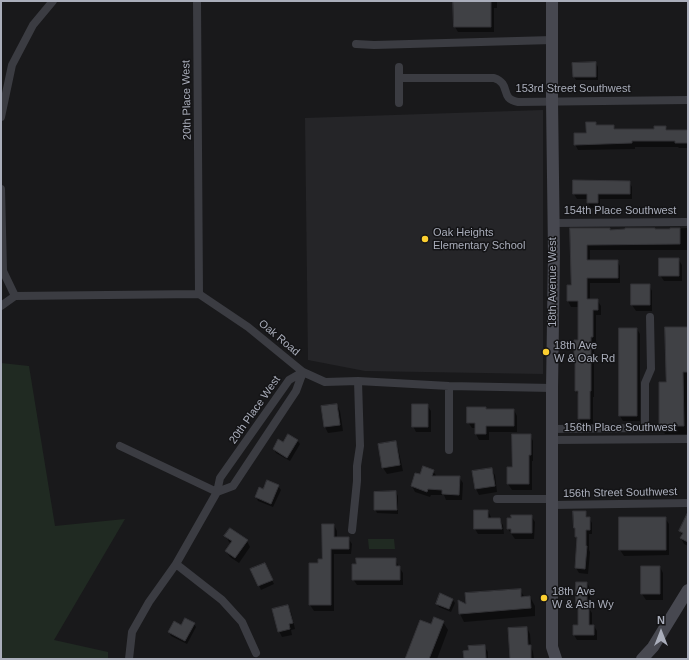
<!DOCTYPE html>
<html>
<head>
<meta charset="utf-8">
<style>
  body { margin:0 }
  #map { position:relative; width:689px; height:660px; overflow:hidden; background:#19191b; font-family:Arial,sans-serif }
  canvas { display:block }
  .frame { position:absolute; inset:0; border:2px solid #aaaebb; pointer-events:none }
  .north { position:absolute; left:641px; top:612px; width:40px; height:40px; -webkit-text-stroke:3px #141416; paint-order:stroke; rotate:0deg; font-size:11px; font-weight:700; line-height:16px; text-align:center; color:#aaaebb }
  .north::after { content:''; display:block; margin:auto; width:14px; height:18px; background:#aaaebb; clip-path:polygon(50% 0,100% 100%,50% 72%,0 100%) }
</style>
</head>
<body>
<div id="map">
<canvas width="689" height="660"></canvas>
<div class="frame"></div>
<div class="north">N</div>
</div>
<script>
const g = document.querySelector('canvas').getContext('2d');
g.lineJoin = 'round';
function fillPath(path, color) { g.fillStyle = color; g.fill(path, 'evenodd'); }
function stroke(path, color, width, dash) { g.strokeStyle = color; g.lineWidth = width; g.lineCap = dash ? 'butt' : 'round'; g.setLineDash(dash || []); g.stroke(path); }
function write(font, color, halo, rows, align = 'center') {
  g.font = font + ' Arial,sans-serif'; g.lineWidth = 3; g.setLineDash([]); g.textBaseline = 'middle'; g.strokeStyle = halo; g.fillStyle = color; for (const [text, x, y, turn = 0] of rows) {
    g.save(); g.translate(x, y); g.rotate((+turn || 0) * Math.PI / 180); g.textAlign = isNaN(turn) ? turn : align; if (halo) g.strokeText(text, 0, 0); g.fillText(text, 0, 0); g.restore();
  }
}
fillPath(new Path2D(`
  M543,110V374L365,371L308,360L305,118Z`), '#252528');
fillPath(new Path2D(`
  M1,363L29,366L55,526L125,519L54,640L108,652V659H1Z
  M368,539H394L395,549H369Z`), '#202a22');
fillPath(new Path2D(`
  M453,1H497V8H494V32H458L455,27L454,9L453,6Z
  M596,63L598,67V80H576L574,77Z
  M596,124L597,126H613L616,130H655L666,127L668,131H688V148H679L678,147H635V149L578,150L575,144L587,134Z
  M629,182L632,187V199H600V208H591L588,203V199H577L574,194Z
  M687,228H688V250H590V261H617L620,266V283H590V300H597L601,306V315H596V343H594V397H593V424H582L579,418V397L576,391V364L579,341V307H571L568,301L572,286L571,229L610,231L671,230V229Z
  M678,259L682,265V281H664L660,275Z
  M649,285L652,291V311H636L632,305Z
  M688,328V434H665L660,426Z
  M620,329H637L640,334V421H623L620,416Z
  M337,405L340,411L343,431L328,433L325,427L322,406Z
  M427,405L431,411V432H416L413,426Z
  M486,410H514L517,416V432H489V440H479L476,434V428H472L468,422Z
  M530,435L533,441V461H532V490H512L508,484L513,468Z
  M297,440L300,444L290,461L276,453L274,449L284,444Z
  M395,442L398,448L403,471L387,474L383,468Z
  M491,469L495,475L497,492L479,495L476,489Z
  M433,471L437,477H459L463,483L462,500H446L444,495H431L430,497L415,492L412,486L421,476Z
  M278,486L281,490L273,507L258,501L256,497L264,490Z
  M396,492L398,496V514L377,513L375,509Z
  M488,511L491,517V519H499L503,525L504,534H478L475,529Z
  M574,512H585L588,518H589L592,523V534H589V550L590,552L588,574L579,573L576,568L578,540L576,536V530L575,528Z
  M688,514V546L684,544L681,538L682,535L680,530Z
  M531,516L535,522L534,539H515L508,529Z
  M665,518L669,524V555L624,556L620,550Z
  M334,525L337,531V538H348L352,544L351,554H334V611H314L310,605V564H319L323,560Z
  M226,536L247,541L250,547L239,563L230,557L226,551L231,544L229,542Z
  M395,559L399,567L403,573V585H357L353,579Z
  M660,567L663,573V600H646L642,594Z
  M266,568L274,584L261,590L252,570Z
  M587,583L590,588V610L592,613V626H594L597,631V640H577L574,635V626H579V608L577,604Z
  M520,590L525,598L530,597L535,606V616L464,622L460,614L467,605Z
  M452,599L455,603L451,612L439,607L437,604Z
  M287,606L291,612L295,629L291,630L292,635L282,637L279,631Z
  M443,622L448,630L437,659H406L432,626Z
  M194,624L196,627L187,644L171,636L169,632L181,627Z
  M527,628L530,634L531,647L533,652L534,659H511Z
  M484,646L488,652V659H465Z`), '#0007');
const building = new Path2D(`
  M453,1H491V27H454Z
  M596,62V77H573L572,63Z
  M586,122H596V125H614V129H654V126H666V130H688V143H675V141H632V143L574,145V133H586Z
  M573,180L630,181V194H598V203H587V194H573Z
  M570,228H610V230L625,229V228H655V229H670V228H680V244L587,245V260H618V278H587V299H598V310H593V337H591V391H590V419H578V391H575V363H574V340H578V301H567V285H571Z
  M659,258H679V276H659Z
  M631,284H650V305H631Z
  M665,327H688V372H683L684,426H659V382H666Z
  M619,328H637V416H619Z
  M337,404L340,425L324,427L321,406Z
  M412,404H428V427H412Z
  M467,407H486V409H514V426H486V434H475V423H467Z
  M288,434L298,440L287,458L273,449L278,439L283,442Z
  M512,434H531V455H529V484H507V467H512Z
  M396,441L400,465L382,468L378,444Z
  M423,466L434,470L432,476H460L459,495L442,494V490L428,489L427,492L411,486L415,473L420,474Z
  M492,468L495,486L475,489L472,471Z
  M267,480L279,485L271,504L255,497L259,487L263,489Z
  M396,491L397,510H374V492Z
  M474,510H488V518H500L502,529H474Z
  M573,511H586V517H590V530H586V546H587L585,569L575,568L577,537H575V528H574Z
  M688,512V542L680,538L683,533L679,531Z
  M511,515H532V533H511V529H507V518H511Z
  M619,517H666V550H619Z
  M322,524H334V537H349V549H331V605H309V563H318V559H322Z
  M230,528L248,540L235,558L225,551L232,541L224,536Z
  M356,558H396V566H400V580H352V564H356Z
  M265,563L273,580L258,586L250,569Z
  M641,566H660V594H641Z
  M576,582H587V607H589V625H594V635H573V625H578V604H576Z
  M521,589V597L530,596L531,608L459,614L458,600L466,604L465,593Z
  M440,593L453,599L449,609L436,604Z
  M288,605L293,623L289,624L290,629L278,632L272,609Z
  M434,617L444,621L429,659H405L420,620L431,624Z
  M185,618L195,623L185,641L168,632L174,621L181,625Z
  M527,627L528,645H531V659H510L508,628Z
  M485,645L486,659H464L463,651L469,650L468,646Z`);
fillPath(building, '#404145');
stroke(building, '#333337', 1);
stroke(new Path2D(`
  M197,1L199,294
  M356,44L374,45L552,40
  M399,67V103
  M399,78H494C512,84 499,99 518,102L688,100
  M1,117L12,65L33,25L53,1
  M1,189L3,271L15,296
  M554,223L686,222
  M1,306L15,296L199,294L248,327L303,372L325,382L358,381L449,386L552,388
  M552,429L645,428V383L651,369L650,317
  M552,440L688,439
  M120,446L217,492
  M449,450V386
  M217,492L233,486L296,391L303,372
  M497,499H552
  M552,505L688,503
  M352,530L357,481V466L360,446L358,381
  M176,564L222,600L242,622L256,653
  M129,659L132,632L149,602L176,564L217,492L220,478L289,380L303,372`), '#3b3c42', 8);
stroke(new Path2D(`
  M552,1V101L554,253L552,388V647L556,659
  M642,659L653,647L688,590`), '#474850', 12);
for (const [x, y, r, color] of [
  [425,239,4,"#fccf30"],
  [546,352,4,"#fccf30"],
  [544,598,4,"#fccf30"]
]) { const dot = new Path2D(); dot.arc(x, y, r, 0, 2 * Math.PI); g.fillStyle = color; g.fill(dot); stroke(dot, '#141416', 1.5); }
write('11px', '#aaaebb', '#141416', [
  ["153rd Street Southwest",573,89],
  ["20th Place West",187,100,-91],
  ["154th Place Southwest",620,211],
  ["18th Avenue West",553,282,-90],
  ["Oak Road",279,338,40],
  ["20th Place West",255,410,-55],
  ["156th Place Southwest",620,428],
  ["156th Street Southwest",620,493,-1]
]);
write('11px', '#aaaebb', '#141416', [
  ["Oak Heights",433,233],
  ["Elementary School",433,246],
  ["18th Ave",554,346],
  ["W & Oak Rd",554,359],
  ["18th Ave",552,592],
  ["W & Ash Wy",552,605]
], 'left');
</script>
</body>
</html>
